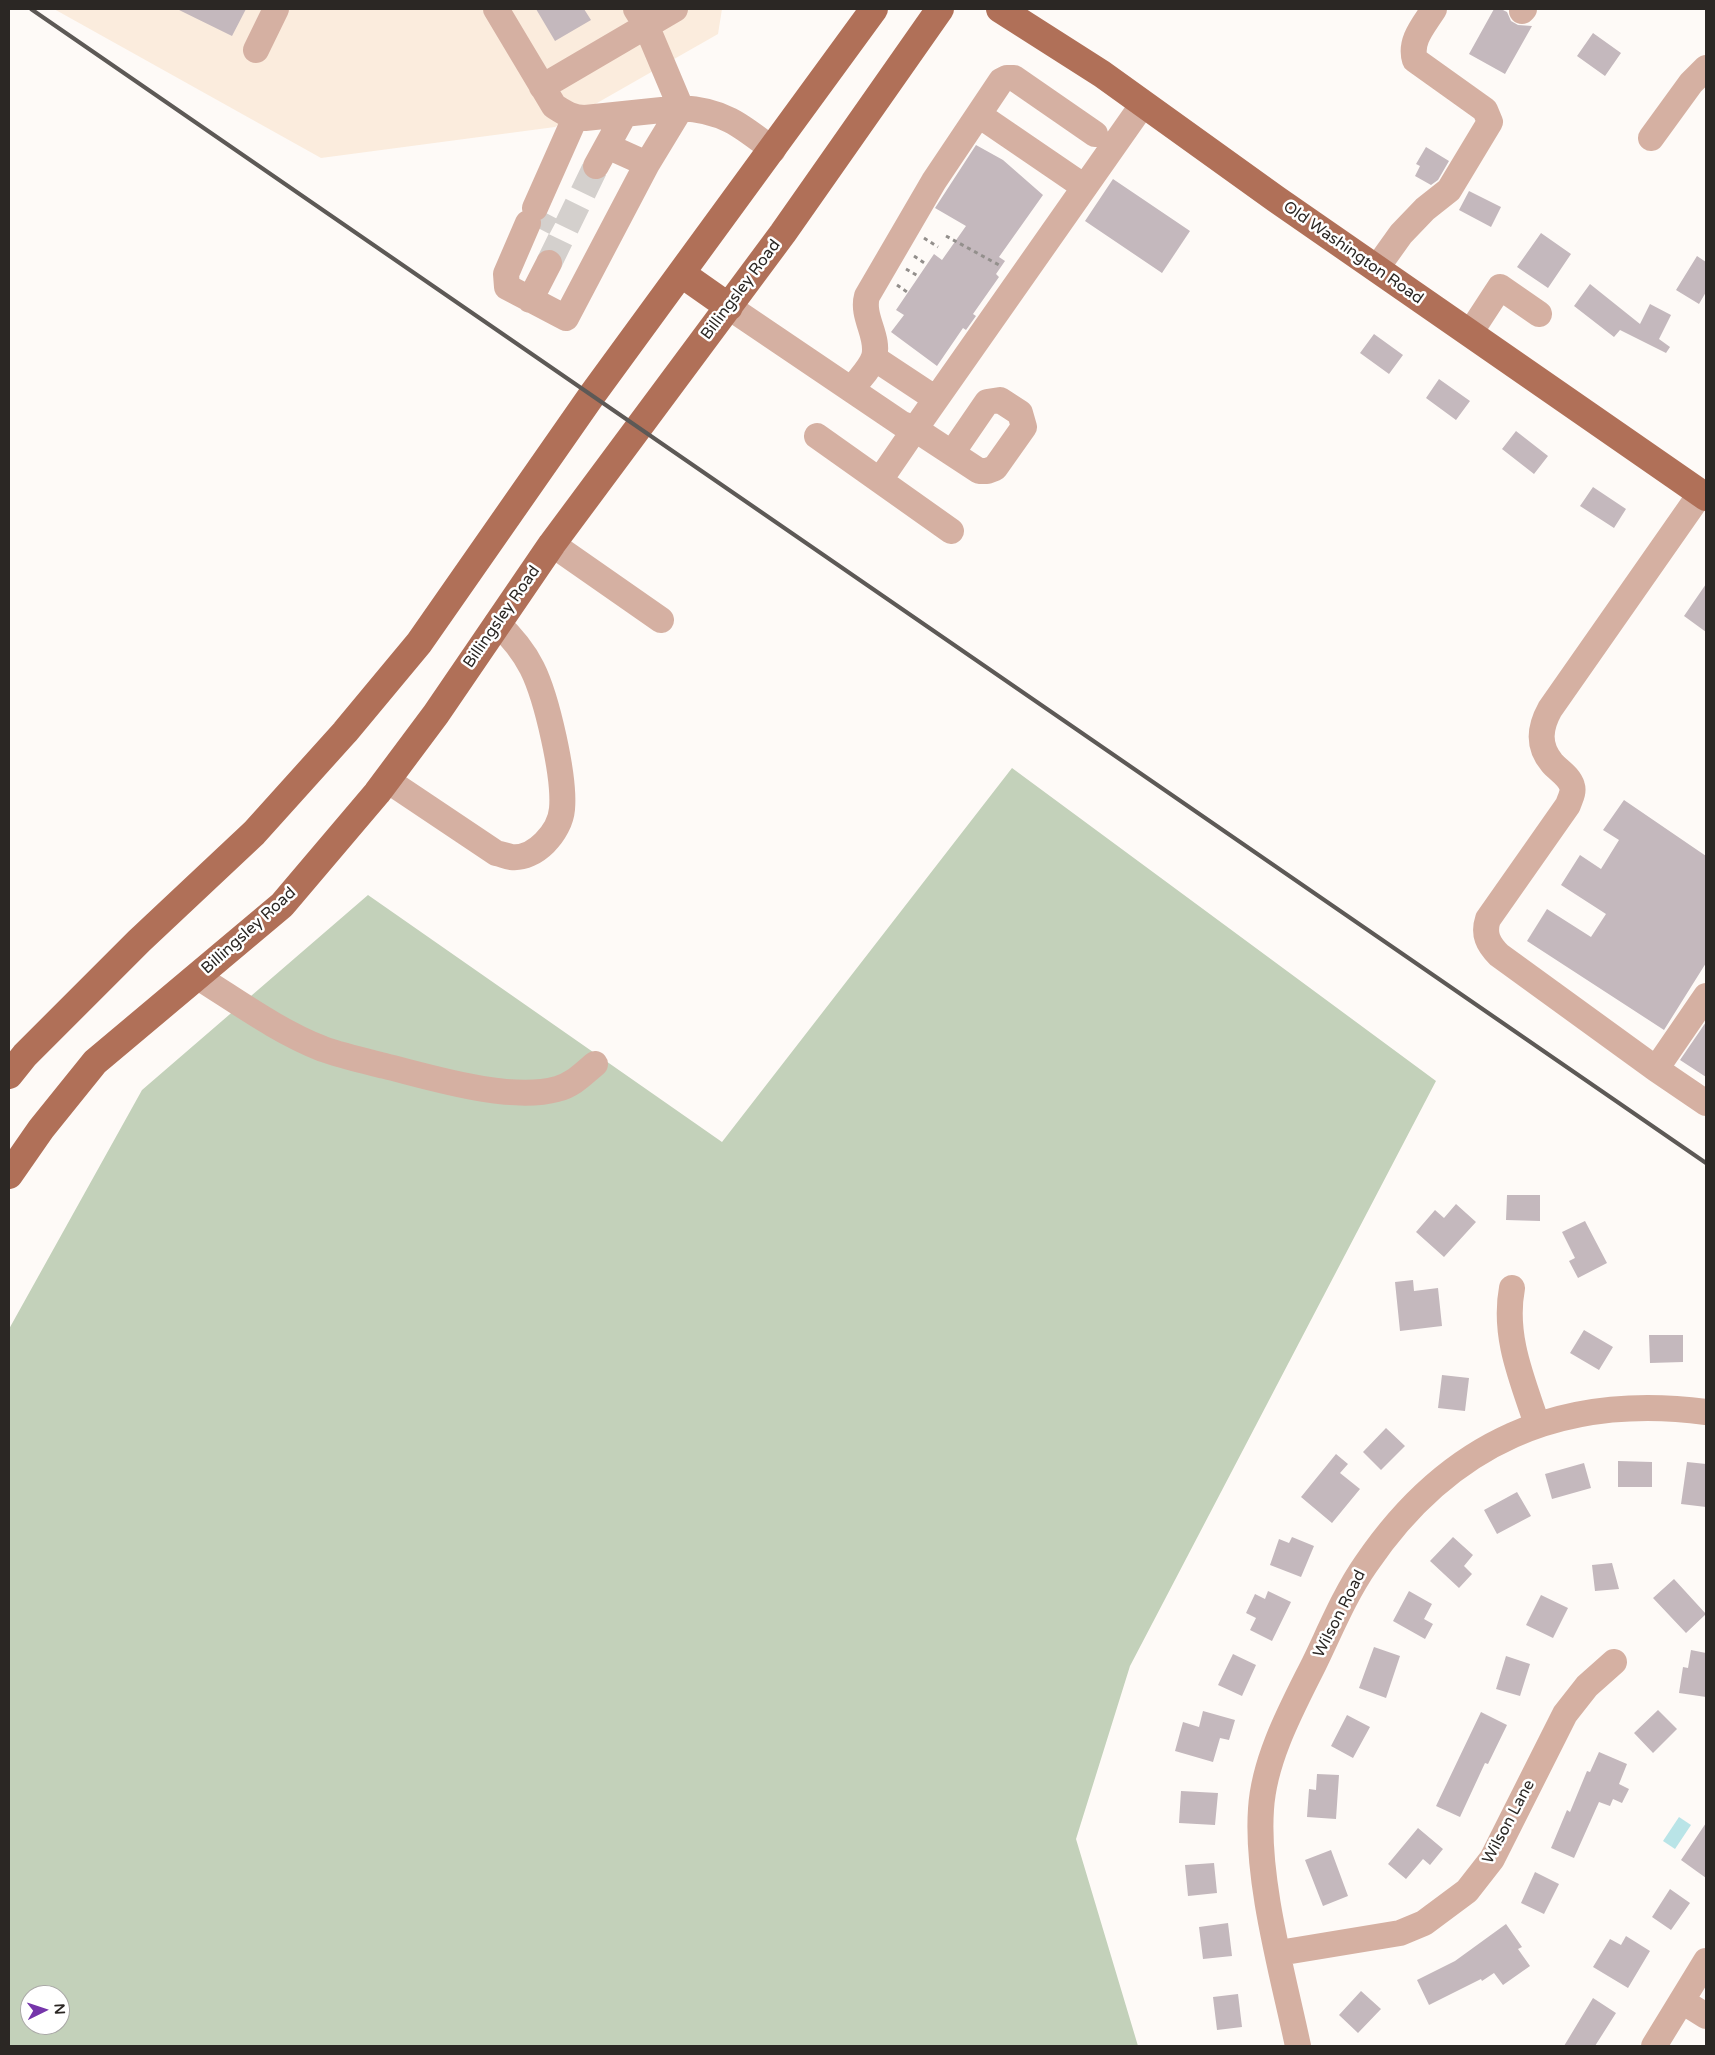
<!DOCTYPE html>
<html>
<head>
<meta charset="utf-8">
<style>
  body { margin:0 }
  #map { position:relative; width:1715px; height:2055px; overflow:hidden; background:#fefaf7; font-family:"Varela Round",sans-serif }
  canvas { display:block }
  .frame { position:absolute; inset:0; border:10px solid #2b2724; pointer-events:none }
  .north { position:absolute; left:20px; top:1985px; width:50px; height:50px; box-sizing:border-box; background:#fff; border:1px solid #aaa9a7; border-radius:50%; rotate:86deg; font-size:14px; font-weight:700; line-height:20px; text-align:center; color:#2b2724 }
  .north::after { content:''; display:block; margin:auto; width:18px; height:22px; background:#7535aa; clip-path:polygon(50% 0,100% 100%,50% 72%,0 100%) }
</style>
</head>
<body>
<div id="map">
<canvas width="1715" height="2055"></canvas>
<div class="frame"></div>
<div class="north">N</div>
</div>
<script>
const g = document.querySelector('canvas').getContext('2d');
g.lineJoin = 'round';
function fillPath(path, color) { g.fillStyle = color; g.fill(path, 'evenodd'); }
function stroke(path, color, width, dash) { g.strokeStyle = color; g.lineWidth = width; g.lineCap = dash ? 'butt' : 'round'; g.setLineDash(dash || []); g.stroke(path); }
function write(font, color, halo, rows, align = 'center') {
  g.font = font + ' "Varela Round",sans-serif'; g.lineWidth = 5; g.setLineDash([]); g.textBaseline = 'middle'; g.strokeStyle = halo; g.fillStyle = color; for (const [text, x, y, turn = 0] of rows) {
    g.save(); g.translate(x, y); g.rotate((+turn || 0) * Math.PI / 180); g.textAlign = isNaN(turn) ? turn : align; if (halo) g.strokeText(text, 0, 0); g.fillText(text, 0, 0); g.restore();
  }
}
fillPath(new Path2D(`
  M54,9H722L718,34L555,127L321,158Z`), '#fbecdd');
fillPath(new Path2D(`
  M1012,768L1436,1081L1130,1666L1076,1839L1138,2046H9V1329L142,1090L368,895L722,1142ZM30,1995H60V2025H30Z`), '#c3d1ba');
fillPath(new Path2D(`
  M1679,1817L1691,1825L1675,1849L1663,1841Z`), '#b9e4e7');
fillPath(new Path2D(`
  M177,9H246L232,36Z
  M536,9H584L591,20L555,41Z
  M1494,9H1501L1507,12L1511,21L1518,25L1532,26L1505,74L1469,54Z
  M1593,33L1621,53L1605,76L1577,56Z
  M976,145L1003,160L1043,195L999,257L1005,261L996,274L999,277L973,314L976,316L966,330L963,328L937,366L891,332L904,315L896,310L934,254L942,260L966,226L935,208Z
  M1426,147L1449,161L1438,180L1431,185L1415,176L1420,166L1416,164Z
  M1113,179L1190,231L1162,273L1085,221Z
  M1469,191L1501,207L1491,227L1459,210Z
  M1541,233L1571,254L1548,288L1517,267Z
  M1697,256L1706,262V292L1699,304L1676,290Z
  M1590,284L1640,324L1650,304L1671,315L1659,339L1670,347L1666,353L1620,330L1614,337L1574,306Z
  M1374,334L1403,355L1389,374L1360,353Z
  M1439,379L1470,401L1456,420L1426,398Z
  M1516,431L1548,456L1534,474L1502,449Z
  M1593,487L1626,509L1614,528L1580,506Z
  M1706,584V632L1684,616Z
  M1624,800L1706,856V963L1664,1030L1527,941L1547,909L1591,937L1606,914L1561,885L1580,855L1601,869L1619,840L1603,830Z
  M1706,1022V1077L1680,1060Z
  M1507,1195H1540V1221L1506,1220Z
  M1456,1204L1476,1222L1444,1257L1416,1232L1435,1210L1444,1218Z
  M1585,1221L1607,1263L1578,1278L1569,1261L1575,1258L1562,1232Z
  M1413,1280L1414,1291L1438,1288L1442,1326L1400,1331L1395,1282Z
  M1584,1330L1613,1347L1599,1370L1570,1353Z
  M1649,1335H1683V1362L1650,1363Z
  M1442,1375L1469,1378L1465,1411L1438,1408Z
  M1386,1428L1405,1446L1381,1470L1363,1452Z
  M1336,1454L1348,1464L1340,1473L1360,1489L1332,1523L1301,1497Z
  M1618,1461L1652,1462V1487H1618Z
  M1687,1462L1706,1464V1507L1681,1504Z
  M1584,1463L1591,1488L1552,1499L1545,1474Z
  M1517,1492L1531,1516L1497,1534L1484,1510Z
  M1292,1537L1314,1546L1301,1577L1270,1565L1279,1539L1289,1543Z
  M1453,1537L1473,1555L1464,1566L1472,1574L1459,1588L1430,1561Z
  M1612,1563L1619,1589L1595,1591L1592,1565Z
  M1674,1579L1706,1614L1686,1633L1653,1598Z
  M1268,1591L1291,1602L1272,1641L1250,1630L1256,1618L1246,1613L1255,1594L1265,1599Z
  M1409,1591L1432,1604L1424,1619L1433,1624L1425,1639L1393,1621Z
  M1541,1595L1568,1608L1553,1638L1526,1625Z
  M1374,1647L1400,1656L1386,1698L1359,1688Z
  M1691,1650L1706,1653V1697L1679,1693L1683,1667L1688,1668Z
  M1233,1654L1256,1665L1242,1696L1218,1685Z
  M1506,1656L1530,1664L1520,1696L1496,1689Z
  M1658,1710L1677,1729L1653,1753L1634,1733Z
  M1203,1711L1235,1720L1229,1740L1220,1738L1213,1762L1175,1751L1183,1722L1199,1727Z
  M1481,1712L1507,1725L1488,1764L1485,1763L1460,1817L1436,1806Z
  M1347,1715L1370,1727L1353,1758L1331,1746Z
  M1599,1752L1627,1764L1619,1784L1629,1789L1622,1803L1613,1799L1610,1806L1599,1802L1574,1858L1551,1848L1567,1810L1570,1812L1587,1771L1590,1772Z
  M1317,1774L1339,1775L1336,1819L1307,1817L1309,1789L1316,1790Z
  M1181,1791L1218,1793L1215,1825L1179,1823Z
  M1706,1823V1878L1681,1860Z
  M1418,1828L1443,1849L1430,1865L1423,1859L1406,1879L1388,1864Z
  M1331,1850L1348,1896L1323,1906L1305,1860Z
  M1214,1863L1217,1893L1188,1896L1185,1865Z
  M1535,1872L1559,1884L1544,1914L1521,1903Z
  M1670,1889L1690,1903L1671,1930L1652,1917Z
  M1228,1923L1232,1956L1203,1959L1199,1927Z
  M1506,1924L1522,1947L1518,1949L1530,1966L1503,1985L1494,1973L1482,1981L1481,1979L1429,2005L1417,1980L1455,1961Z
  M1626,1936L1650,1951L1628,1988L1593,1967L1610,1939L1621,1945Z
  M1361,1991L1381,2009L1358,2033L1339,2015Z
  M1238,1994L1242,2027L1217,2030L1213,1997Z
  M1593,1998L1616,2013L1595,2046H1564Z`), '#c4b8bd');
stroke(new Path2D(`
  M538,228L546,213
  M549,263L596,166`), '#d4d0cd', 26, [26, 13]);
stroke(new Path2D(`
  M946,236L999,265
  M924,238L938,247
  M914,256L926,264
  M906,269L918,276
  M897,285L907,292`), '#938f8c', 3, [4, 4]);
stroke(new Path2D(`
  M496,9L554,106C565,113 572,118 585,118L681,108
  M636,9L646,25L681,108C722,110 741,125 773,150
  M1522,11L1524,9
  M256,50L276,9
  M542,87L675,9
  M979,115L1083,186
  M1651,138L1691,83L1706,68
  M607,146L647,164
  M596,166L624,115
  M535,208L575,118
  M528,223L506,274L507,287L566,318L647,164L681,108
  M1376,269L1401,234L1425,209L1449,190L1490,122L1485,110L1415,60C1409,41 1424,25 1434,9
  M530,300L549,263
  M729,307L902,424L915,429L1143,104
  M1470,333L1500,287L1539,314
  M874,358L936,399
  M852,389C858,380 871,368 874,357C880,337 861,317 867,296L934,181L1001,81L1007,78H1014L1095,134
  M817,436L951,531
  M880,480L915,429L979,471H987L995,468L1024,427L1020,413L1000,400L987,402L952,453
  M1701,493L1550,709C1540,727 1537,745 1552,763C1558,770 1569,776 1572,786C1574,792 1570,799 1568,805L1488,919C1483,934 1488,944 1499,955L1656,1069L1706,996
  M552,544L661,620
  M387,780L496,853C501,854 506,856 511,857C535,860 560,832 562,809C565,777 547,698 532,668C523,650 512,637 497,623
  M198,977C238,1002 279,1032 323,1049C343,1056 365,1061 385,1066C433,1078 510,1102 557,1089C573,1085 583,1074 595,1064
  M1656,1069L1706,1103
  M1512,1288C1503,1336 1522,1379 1537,1424
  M1279,1953L1400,1933L1424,1923L1467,1891L1492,1859L1565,1714L1587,1686L1614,1662
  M1682,2001L1706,2016
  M1298,2046C1283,1975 1256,1880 1261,1809C1264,1759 1292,1708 1314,1664C1330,1631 1345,1594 1366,1564C1449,1442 1561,1393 1706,1412
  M1654,2046L1706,1961`), '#d5b0a2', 26);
stroke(new Path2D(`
  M1000,9L1102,74L1276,199L1706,497
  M682,274L729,307
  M9,1075L25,1055L139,941L254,833L345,732L419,643L592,395L874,9
  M9,1175L41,1129L95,1062L282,905L377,793L436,714L552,544L783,233L940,9`), '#b07058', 28);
stroke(new Path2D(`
  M31,9L1706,1163`), '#5d5956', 4);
write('16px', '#2b2724', '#fff', [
  ["Old Washington Road",1353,253,35],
  ["Billingsley Road",741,290,-53],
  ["Billingsley Road",502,617,-55],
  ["Billingsley Road",249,931,-42],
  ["Wilson Road",1340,1614,-63],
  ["Wilson Lane",1509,1822,-62]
]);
</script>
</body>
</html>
